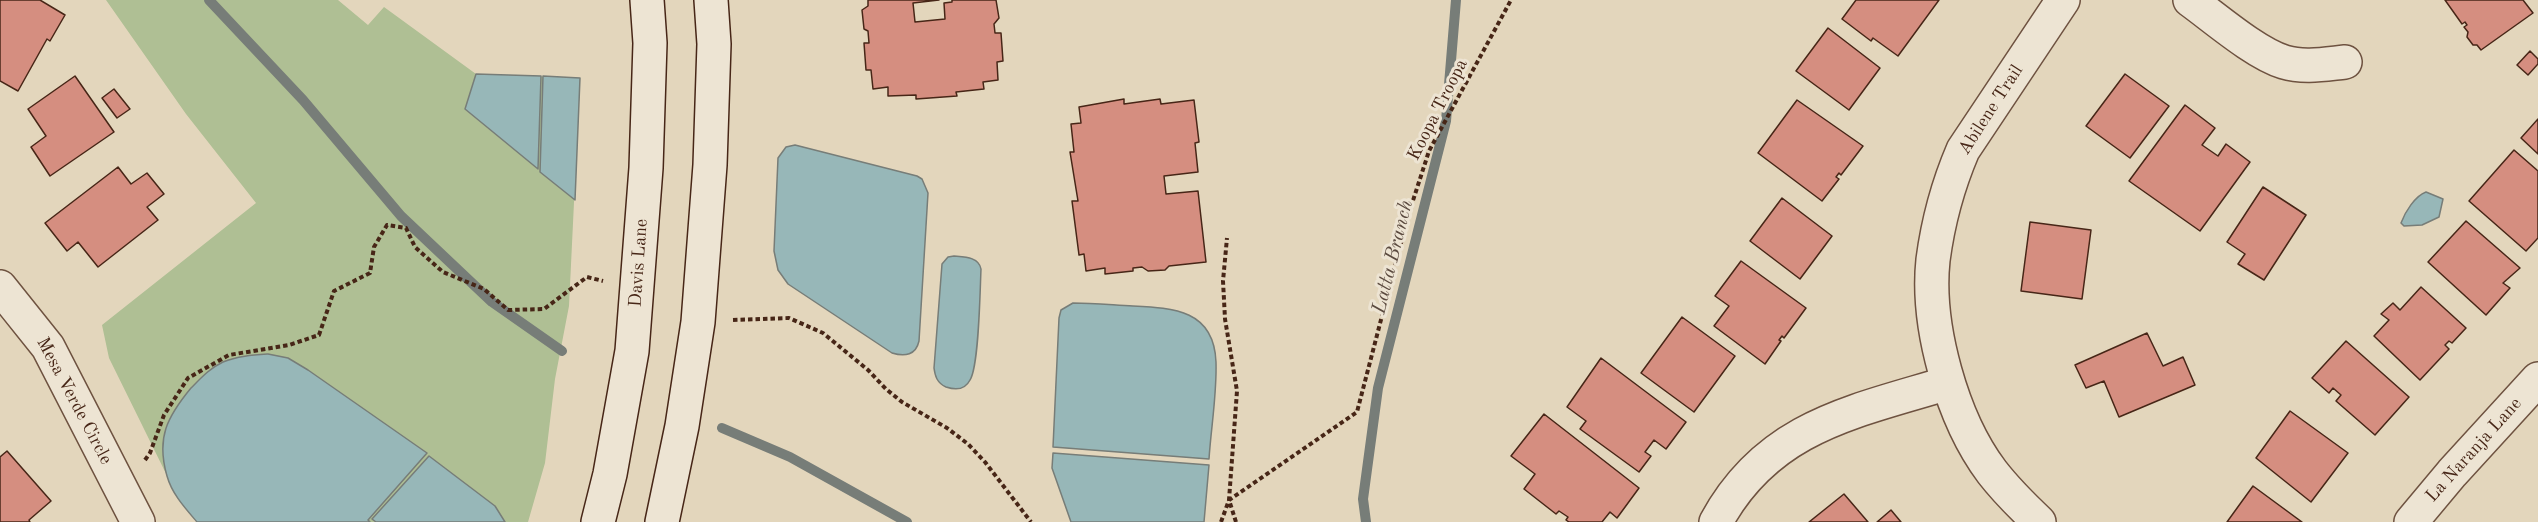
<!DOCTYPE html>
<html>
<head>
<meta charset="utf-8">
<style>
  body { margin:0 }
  canvas { display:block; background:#e3d6bc }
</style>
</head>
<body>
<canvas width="2538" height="522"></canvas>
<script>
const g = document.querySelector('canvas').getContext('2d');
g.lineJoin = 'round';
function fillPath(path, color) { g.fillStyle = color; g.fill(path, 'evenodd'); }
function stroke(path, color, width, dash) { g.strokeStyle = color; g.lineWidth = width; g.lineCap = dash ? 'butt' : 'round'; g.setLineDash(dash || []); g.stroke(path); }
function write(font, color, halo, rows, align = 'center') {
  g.font = font + ' "Old Standard TT",serif'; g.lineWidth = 6; g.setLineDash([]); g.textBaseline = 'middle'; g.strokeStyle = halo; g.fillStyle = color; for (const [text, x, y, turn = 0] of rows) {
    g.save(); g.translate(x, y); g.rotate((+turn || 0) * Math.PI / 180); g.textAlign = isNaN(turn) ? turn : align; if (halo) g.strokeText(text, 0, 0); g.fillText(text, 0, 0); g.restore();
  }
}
fillPath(new Path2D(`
  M106,0H338L368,25L384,7L476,74L580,78L569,306L555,379L545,463L528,522H197L179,500L109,358L102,325L256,203L186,114Z`), '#afbf94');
const water = new Path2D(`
  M476,74L541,76L538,169L465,109Z
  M543,76L580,78L575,200L540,172Z
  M795,145L917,176L922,179L928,193L919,341C916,355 905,357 892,353L788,284L778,270L774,251L778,158L786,147Z
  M2426,192L2443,199L2439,217L2422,225L2404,226L2401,223C2405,212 2415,196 2426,192Z
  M954,256C965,257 979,257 981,269C980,291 979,366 970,380C965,390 955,390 946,387C937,383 935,376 934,368L942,264L948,257Z
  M1073,303C1093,303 1113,305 1133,306C1174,308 1214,310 1216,362C1217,394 1211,428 1209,459L1053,447L1059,318L1061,310Z
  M268,354L288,358L308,370L427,453L368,520L370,522H197C185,508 172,494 167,476C156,438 167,417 191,388C201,378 210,368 223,362C237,356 253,355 268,354Z
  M1053,453L1209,465L1204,522H1071L1052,468Z
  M429,456L495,506L505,522H376L372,519Z`);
fillPath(water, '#97b7b8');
stroke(water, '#777d78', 1.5);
stroke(new Path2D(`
  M209,0L303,100L401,216L492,302L562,351
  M722,428L790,457L907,522
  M1366,522L1363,499L1378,388L1446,121L1456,0`), '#777d78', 10);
const building = new Path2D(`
  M0,0H40L65,15L50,41L47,39L18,91L0,81Z
  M868,0H939L913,3L915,22L945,19L944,3L952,2V0H996L999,18L994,24L995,33H1001L1003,61L997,62L998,80L983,82L984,89L956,92L957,96L916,99V95L888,96V87L873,89L871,70H866L864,43H869L868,31L864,29L862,10L868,6Z
  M1856,0H1939L1898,56L1873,38L1871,41L1842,19Z
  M2445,0H2523L2533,13L2481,50L2477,45H2473L2467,37L2468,32L2464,27L2467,25L2465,22L2462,24Z
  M1828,28L1880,68L1849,110L1796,71Z
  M2530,51L2538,59V64L2528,75L2517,65Z
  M2125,74L2169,106L2130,158L2086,126Z
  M75,76L114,132L50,176L31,147L46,136L28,109Z
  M114,89L130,109L117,118L102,98Z
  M1124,99V104L1160,99L1161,104L1194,100L1199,142L1195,143L1198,172L1164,176L1166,194L1198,191L1206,262L1169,266L1165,270L1148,271L1142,267L1133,268V271L1105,274V268L1086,271L1084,254L1079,255L1072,201H1078L1070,152H1074L1071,124L1081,123L1079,107Z
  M1797,100L1863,146L1841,175L1839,173L1836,177L1839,179L1822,201L1758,153Z
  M2185,105L2215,128L2202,145L2218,156L2226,144L2250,162L2200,231L2129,181Z
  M2538,119V154L2521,138Z
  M2514,150L2538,171V238L2526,251L2469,201Z
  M118,167L131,184L147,173L164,194L147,207L158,220L98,267L78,242L67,251L45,223Z
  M2263,187L2306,215L2264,280L2238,264L2245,254L2227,242Z
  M1782,198L1832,236L1800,279L1750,241Z
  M2466,221L2520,268L2503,283L2510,288L2486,315L2428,262Z
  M2030,222L2091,230L2082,299L2021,291Z
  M1741,261L1806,308L1784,338L1782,336L1779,340L1781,341L1765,364L1714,326L1729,306L1715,296Z
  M2421,287L2466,328L2452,343L2449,341L2445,345L2449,349L2420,380L2374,336L2389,320L2381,314L2393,303L2400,310Z
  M1682,317L1735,356L1694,412L1641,373Z
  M2147,333L2163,366L2183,357L2195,385L2119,417L2104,381L2086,388L2075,365Z
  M2346,341L2409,397L2375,435L2336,401L2341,395L2333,388L2329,393L2312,378Z
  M1601,358L1686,422L1666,449L1654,440L1645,452L1651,456L1639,472L1580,429L1586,421L1567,407Z
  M2290,411L2348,453L2311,502L2256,458Z
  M1544,414L1639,488L1617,518L1610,512L1602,522H1569L1566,520L1568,517L1559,511L1556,514L1524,489L1535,474L1511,456Z
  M7,451L51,501L29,520L30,522H0V457Z
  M2253,486L2302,522H2227Z
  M1844,494L1868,522H1809Z
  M1891,510L1901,522H1877Z`);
fillPath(building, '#d58e80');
stroke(building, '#472617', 1.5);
const street = new Path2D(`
  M2190,0C2215,18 2255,53 2284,62C2304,68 2325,64 2345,62
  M0,287L48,347L138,522
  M1716,522C1768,426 1853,412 1948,383
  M2039,522C2022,506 2006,490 1992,472C1952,419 1926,326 1933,260C1938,222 1948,185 1963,150L2063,0
  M2411,522L2452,473L2538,379`);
const secondary = new Path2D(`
  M598,522L610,474L632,351L646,168L650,43L647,0
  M662,522L682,426L698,322L710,165L714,44L711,0`);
stroke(street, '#6e5240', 36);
stroke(secondary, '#472617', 36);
stroke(new Path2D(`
  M733,320L789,318L823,333L868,370L886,389L902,402L947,428L968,444L985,462L1031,522
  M145,460L150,453L164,415L188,378L229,355L289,345L319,335L334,291L370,273L374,247L387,225L406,228L415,247L443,272L484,289L508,310L544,309L587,277L603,281
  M1221,522L1229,500L1237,391L1225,319L1223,281L1227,238
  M1236,522L1229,500L1357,412L1408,216L1429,151L1511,0`), '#472617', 4, [4.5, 3]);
stroke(street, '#ede4d3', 33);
stroke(secondary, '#ede4d3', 33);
write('18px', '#472617', '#ede4d3', [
  ["Koopa Troopa",1438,110,-63],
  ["Abilene Trail",1991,110,-57],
  ["Davis Lane",639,263,-86],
  ["Mesa Verde Circle",74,401,62],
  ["La Naranja Lane",2474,450,-48]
]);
write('italic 20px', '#5b4a3f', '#ede4d3', [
  ["Latta Branch",1393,257,-76]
]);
</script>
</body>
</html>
